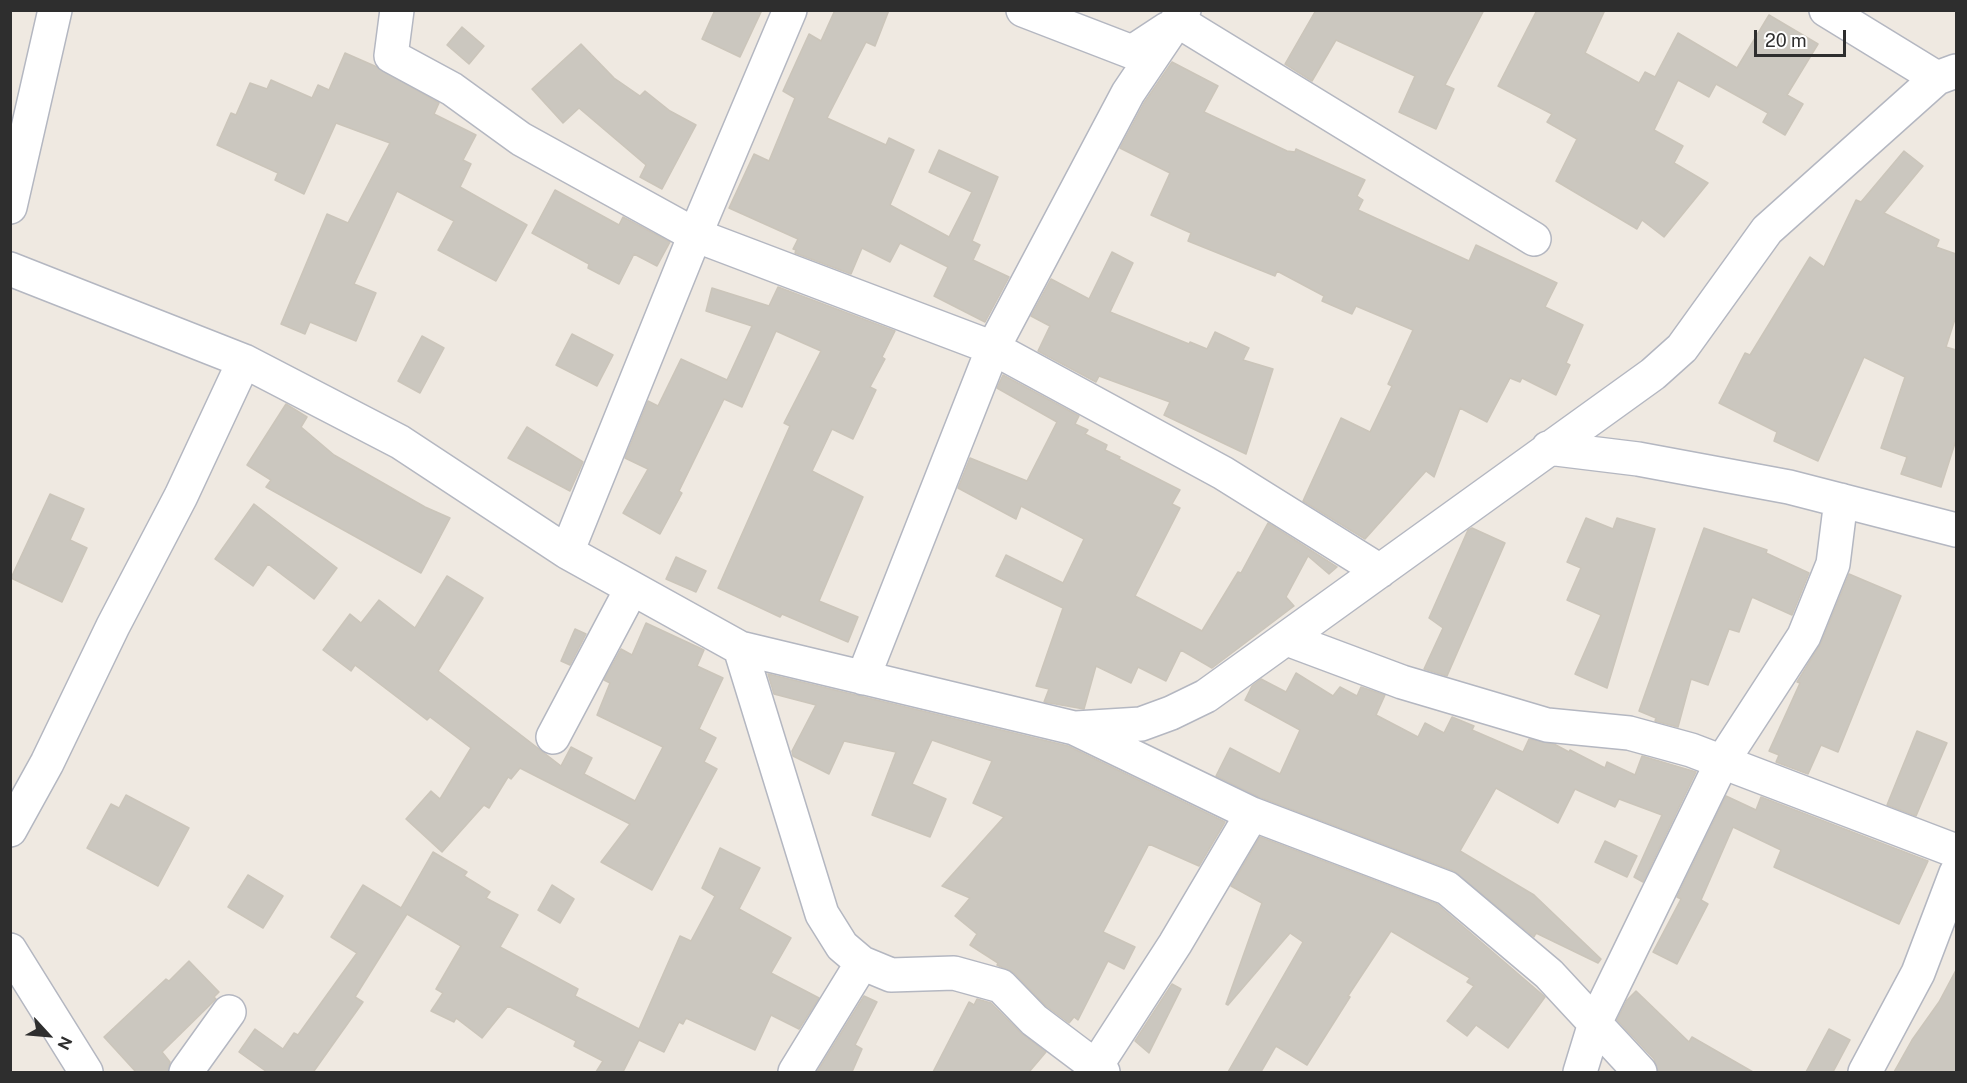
<!DOCTYPE html>
<html>
<head>
<meta charset="utf-8">
<style>
  body { margin:0 }
  #map { position:relative; width:1967px; height:1083px; overflow:hidden; background:#efe9e1; font-family:"Public Sans",sans-serif }
  canvas { display:block }
  .frame { position:absolute; inset:0; border:12px solid #2e2e2e; pointer-events:none }
  .north { position:absolute; left:18px; top:1005px; width:60px; height:60px; -webkit-text-stroke:4px #fff; paint-order:stroke; rotate:116deg; font-size:16px; font-weight:700; line-height:24px; text-align:center; color:#2e2e2e }
  .north::after { content:''; display:block; margin:auto; width:21px; height:27px; background:#2e2e2e; clip-path:polygon(50% 0,100% 100%,50% 72%,0 100%) }
  .scale { position:absolute; left:1754px; top:30px; width:92px; height:27px; box-sizing:border-box; border:3px solid #2e2e2e; border-top:0; padding-left:8px; font-size:18px; line-height:21px; white-space:nowrap; color:#2e2e2e; -webkit-text-stroke:4px #fff; paint-order:stroke }
</style>
</head>
<body>
<div id="map">
<canvas width="1967" height="1083"></canvas>
<div class="frame"></div>
<div class="north">N</div>
<div class="scale">20 m</div>
</div>
<script>
const g = document.querySelector('canvas').getContext('2d');
g.lineJoin = 'round';
function fillPath(path, color) { g.fillStyle = color; g.fill(path, 'evenodd'); }
function stroke(path, color, width, dash) { g.strokeStyle = color; g.lineWidth = width; g.lineCap = dash ? 'butt' : 'round'; g.setLineDash(dash || []); g.stroke(path); }
const building = new Path2D(`
  M715,10H762L740,57L702,39Z
  M835,10H889L875,46L866,42L827,118L886,145L889,138L914,150L890,205L949,237L972,192L929,172L939,150L998,177L972,241L980,245L973,260L1009,277L985,322L934,296L948,267L900,243L890,262L862,248L851,274L795,253L796,250L793,249L798,239L729,208L754,154L769,161L795,98L783,91L809,34L821,41Z
  M1316,10H1484L1445,85L1454,89L1436,129L1399,112L1415,76L1336,40L1312,81L1285,64Z
  M1537,10H1605L1585,53L1639,83L1645,72L1655,77L1678,33L1737,68L1769,15L1818,44L1787,95L1803,104L1785,135L1763,122L1768,113L1716,84L1709,97L1678,80L1654,130L1683,146L1674,163L1708,183L1664,237L1642,220L1637,229L1556,181L1577,139L1547,122L1552,114L1498,86Z
  M462,27L484,46L469,64L447,45Z
  M581,44L614,78L640,96L645,91L670,111L696,125L662,189L640,177L646,165L579,108L563,123L532,89Z
  M345,53L377,67L439,103L434,114L476,135L463,160L471,164L460,187L527,225L496,281L438,250L454,221L397,191L354,284L376,293L356,341L310,322L305,334L281,324L327,214L348,223L390,143L336,123L304,194L275,180L278,173L217,145L231,113L236,115L250,83L267,89L271,80L312,98L318,85L329,90Z
  M1172,62L1218,86L1204,112L1287,151L1295,152L1296,149L1365,180L1357,196L1363,200L1358,210L1469,261L1476,245L1557,283L1545,307L1583,325L1566,363L1570,365L1556,395L1522,378L1520,382L1510,378L1487,422L1460,408L1434,477L1426,471L1365,539L1303,501L1341,418L1370,432L1392,386L1388,384L1413,330L1356,306L1352,314L1322,301L1324,296L1277,271L1275,276L1188,241L1191,233L1151,215L1170,173L1120,148L1144,103Z
  M1904,151L1923,166L1884,213L1939,240L1936,247L1956,254V316L1946,347L1956,350V440L1941,487L1901,474L1907,457L1881,448L1905,377L1864,357L1818,461L1774,441L1777,432L1719,403L1745,353L1750,355L1810,257L1824,267L1856,200L1861,202Z
  M555,190L619,225L623,217L670,242L657,266L634,254L619,284L588,268L589,264L532,233Z
  M1112,252L1133,263L1110,312L1189,344L1190,342L1207,349L1215,332L1249,348L1243,360L1273,369L1246,454L1164,415L1170,402L1099,376L1096,382L1038,351L1050,326L1031,316L1051,279L1089,299Z
  M778,287L895,331L882,357L885,359L870,387L876,390L853,439L832,429L812,471L863,497L819,601L858,617L848,642L782,614L780,617L718,588L790,426L784,423L821,351L776,331L742,407L724,399L679,491L682,493L660,534L623,513L648,469L625,458L648,401L658,406L681,359L727,380L752,326L706,311L712,288L769,306Z
  M572,334L613,355L597,386L556,365Z
  M422,336L444,348L420,393L398,381Z
  M1003,375L1079,416L1075,424L1088,430L1085,434L1107,445L1105,450L1120,457L1119,459L1180,490L1172,504L1180,508L1135,596L1202,631L1238,572L1241,573L1268,523L1337,567L1329,574L1308,556L1286,597L1294,606L1212,668L1181,650L1166,681L1138,667L1131,683L1096,666L1084,709L1044,702L1049,689L1036,686L1063,608L996,576L1006,555L1063,583L1084,539L1021,506L1016,519L958,488L970,458L1027,481L1057,422L997,388Z
  M286,404L307,417L301,427L334,455L425,507L450,518L421,573L266,487L271,480L247,465Z
  M527,427L583,462L570,491L508,458Z
  M50,494L84,509L70,540L87,548L62,602L11,578Z
  M254,504L337,568L314,599L268,564L253,586L215,559Z
  M1586,518L1613,529L1617,518L1655,529L1607,688L1575,674L1601,615L1567,600L1581,568L1567,562Z
  M1472,528L1505,543L1447,676L1424,669L1443,628L1429,618L1468,530Z
  M1704,528L1767,550L1766,553L1809,573L1792,615L1752,597L1739,632L1729,629L1708,685L1691,679L1678,727L1655,721L1656,718L1639,711Z
  M676,557L706,571L696,592L666,579Z
  M1849,574L1901,596L1838,752L1821,745L1808,774L1776,762L1779,755L1769,751L1800,683L1797,682L1821,643Z
  M447,576L483,598L438,671L561,766L571,747L592,758L584,774L635,801L663,747L597,715L610,683L604,680L621,649L632,655L646,623L704,650L697,666L723,678L699,729L716,738L704,762L717,769L652,890L601,862L630,824L520,768L511,779L508,777L489,808L484,805L442,852L406,819L431,791L440,799L471,748L430,717L427,720L355,665L351,671L323,650L350,614L361,623L379,600L415,628Z
  M575,629L586,634L570,665L561,661Z
  M1296,673L1333,696L1340,687L1357,696L1361,687L1385,695L1376,715L1418,737L1425,723L1444,733L1452,717L1474,726L1472,730L1523,752L1529,739L1554,744L1569,752L1570,750L1605,768L1607,762L1635,775L1642,756L1696,772L1643,882L1634,877L1662,815L1619,799L1615,807L1575,789L1558,823L1496,788L1460,851L1534,895L1601,959L1598,963L1536,933L1534,937L1454,871L1259,797L1216,776L1230,748L1280,774L1300,730L1245,700L1252,686L1261,679L1286,692Z
  M768,674L1068,746L1225,822L1199,866L1149,844L1103,932L1135,947L1124,969L1108,961L1078,1020L1074,1017L1069,1023L1046,1006L1014,973L997,965L998,963L970,945L977,934L955,916L970,898L942,886L1004,817L973,803L992,761L932,740L912,784L946,799L930,837L872,815L896,752L844,741L829,774L793,756L792,751L816,705L774,694Z
  M1917,731L1947,743L1916,816L1887,805Z
  M126,795L189,828L158,886L87,848L111,804L119,808Z
  M1726,796L1756,810L1761,797L1928,861L1899,924L1774,867L1781,850L1733,827L1701,900L1708,904L1677,964L1653,952L1681,899L1677,897Z
  M1260,837L1437,904L1545,997L1508,1048L1476,1025L1467,1036L1447,1021L1474,986L1467,982L1470,978L1391,931L1348,996L1350,997L1307,1065L1276,1046L1261,1072H1228L1303,942L1290,933L1228,1005L1226,1004L1262,903L1231,886Z
  M1605,841L1637,856L1627,877L1595,862Z
  M720,848L760,868L739,909L791,938L771,973L819,998L799,1029L771,1015L755,1050L686,1018L683,1024L679,1022L664,1052L639,1040L623,1072H596L603,1061L574,1046L576,1041L508,1006L482,1038L456,1018L454,1022L431,1011L443,993L436,989L461,946L407,914L355,997L363,1002L314,1071L316,1072H267L239,1052L255,1029L283,1049L294,1033L298,1035L357,953L331,937L363,885L401,908L433,852L467,872L464,876L490,892L486,898L518,915L500,947L578,989L575,996L639,1029L680,936L691,941L715,896L702,888Z
  M248,875L283,896L263,928L228,907Z
  M552,885L574,899L560,923L538,910Z
  M189,961L219,992L214,997L216,999L162,1052L170,1062L168,1072H136L104,1037L166,979L169,981Z
  M1956,970V1072H1894L1912,1040L1939,1002Z
  M1172,984L1181,989L1149,1053L1135,1041Z
  M1636,991L1689,1042L1692,1037L1753,1072H1658L1654,1059L1617,1020L1627,1000Z
  M864,996L877,1002L855,1045L862,1049L852,1072H817Z
  M977,999L991,1003L1021,1033L1046,1052L1029,1072H933L969,1002L974,1005Z
  M1829,1029L1850,1040L1833,1072H1806Z`);
fillPath(building, '#cbc7bf');
stroke(building, '#cbc5ba', 1.5);
const minor = new Path2D(`
  M397,10L391,56L452,89L521,139L695,235L993,348L1223,473L1380,571
  M1023,10L1132,52L1167,29
  M1826,10L1937,78
  M1178,21L1534,239
  M10,207L55,10
  M10,269L244,361L400,442L567,552L740,648L1074,728L1252,814L1447,888L1549,974L1640,1072
  M1548,448L1638,459L1789,487L1956,530
  M567,552L695,235L790,10
  M1287,639L1402,682L1547,725L1629,733L1691,750L1956,851
  M740,648L822,914L842,946L862,963L891,975L954,973L1001,986L1034,1020L1103,1072
  M863,678L993,348L1128,93L1184,10
  M1076,728L1141,724L1171,713L1206,696L1653,374L1682,348L1767,230L1937,78L1956,71
  M553,737L632,588
  M10,830L47,763L113,626L181,496L244,361
  M1096,1066L1175,944L1252,814
  M186,1072L229,1012
  M795,1072L862,963
  M1580,1072L1595,1023L1722,762L1804,636L1833,564L1841,500
  M1865,1072L1918,973L1956,873`);
const secondary = new Path2D(`
  M10,950L86,1072`);
stroke(minor, '#b4b7c1', 36);
stroke(secondary, '#b4b7c1', 36);
stroke(minor, '#fff', 33);
stroke(secondary, '#fff', 33);
</script>
</body>
</html>
